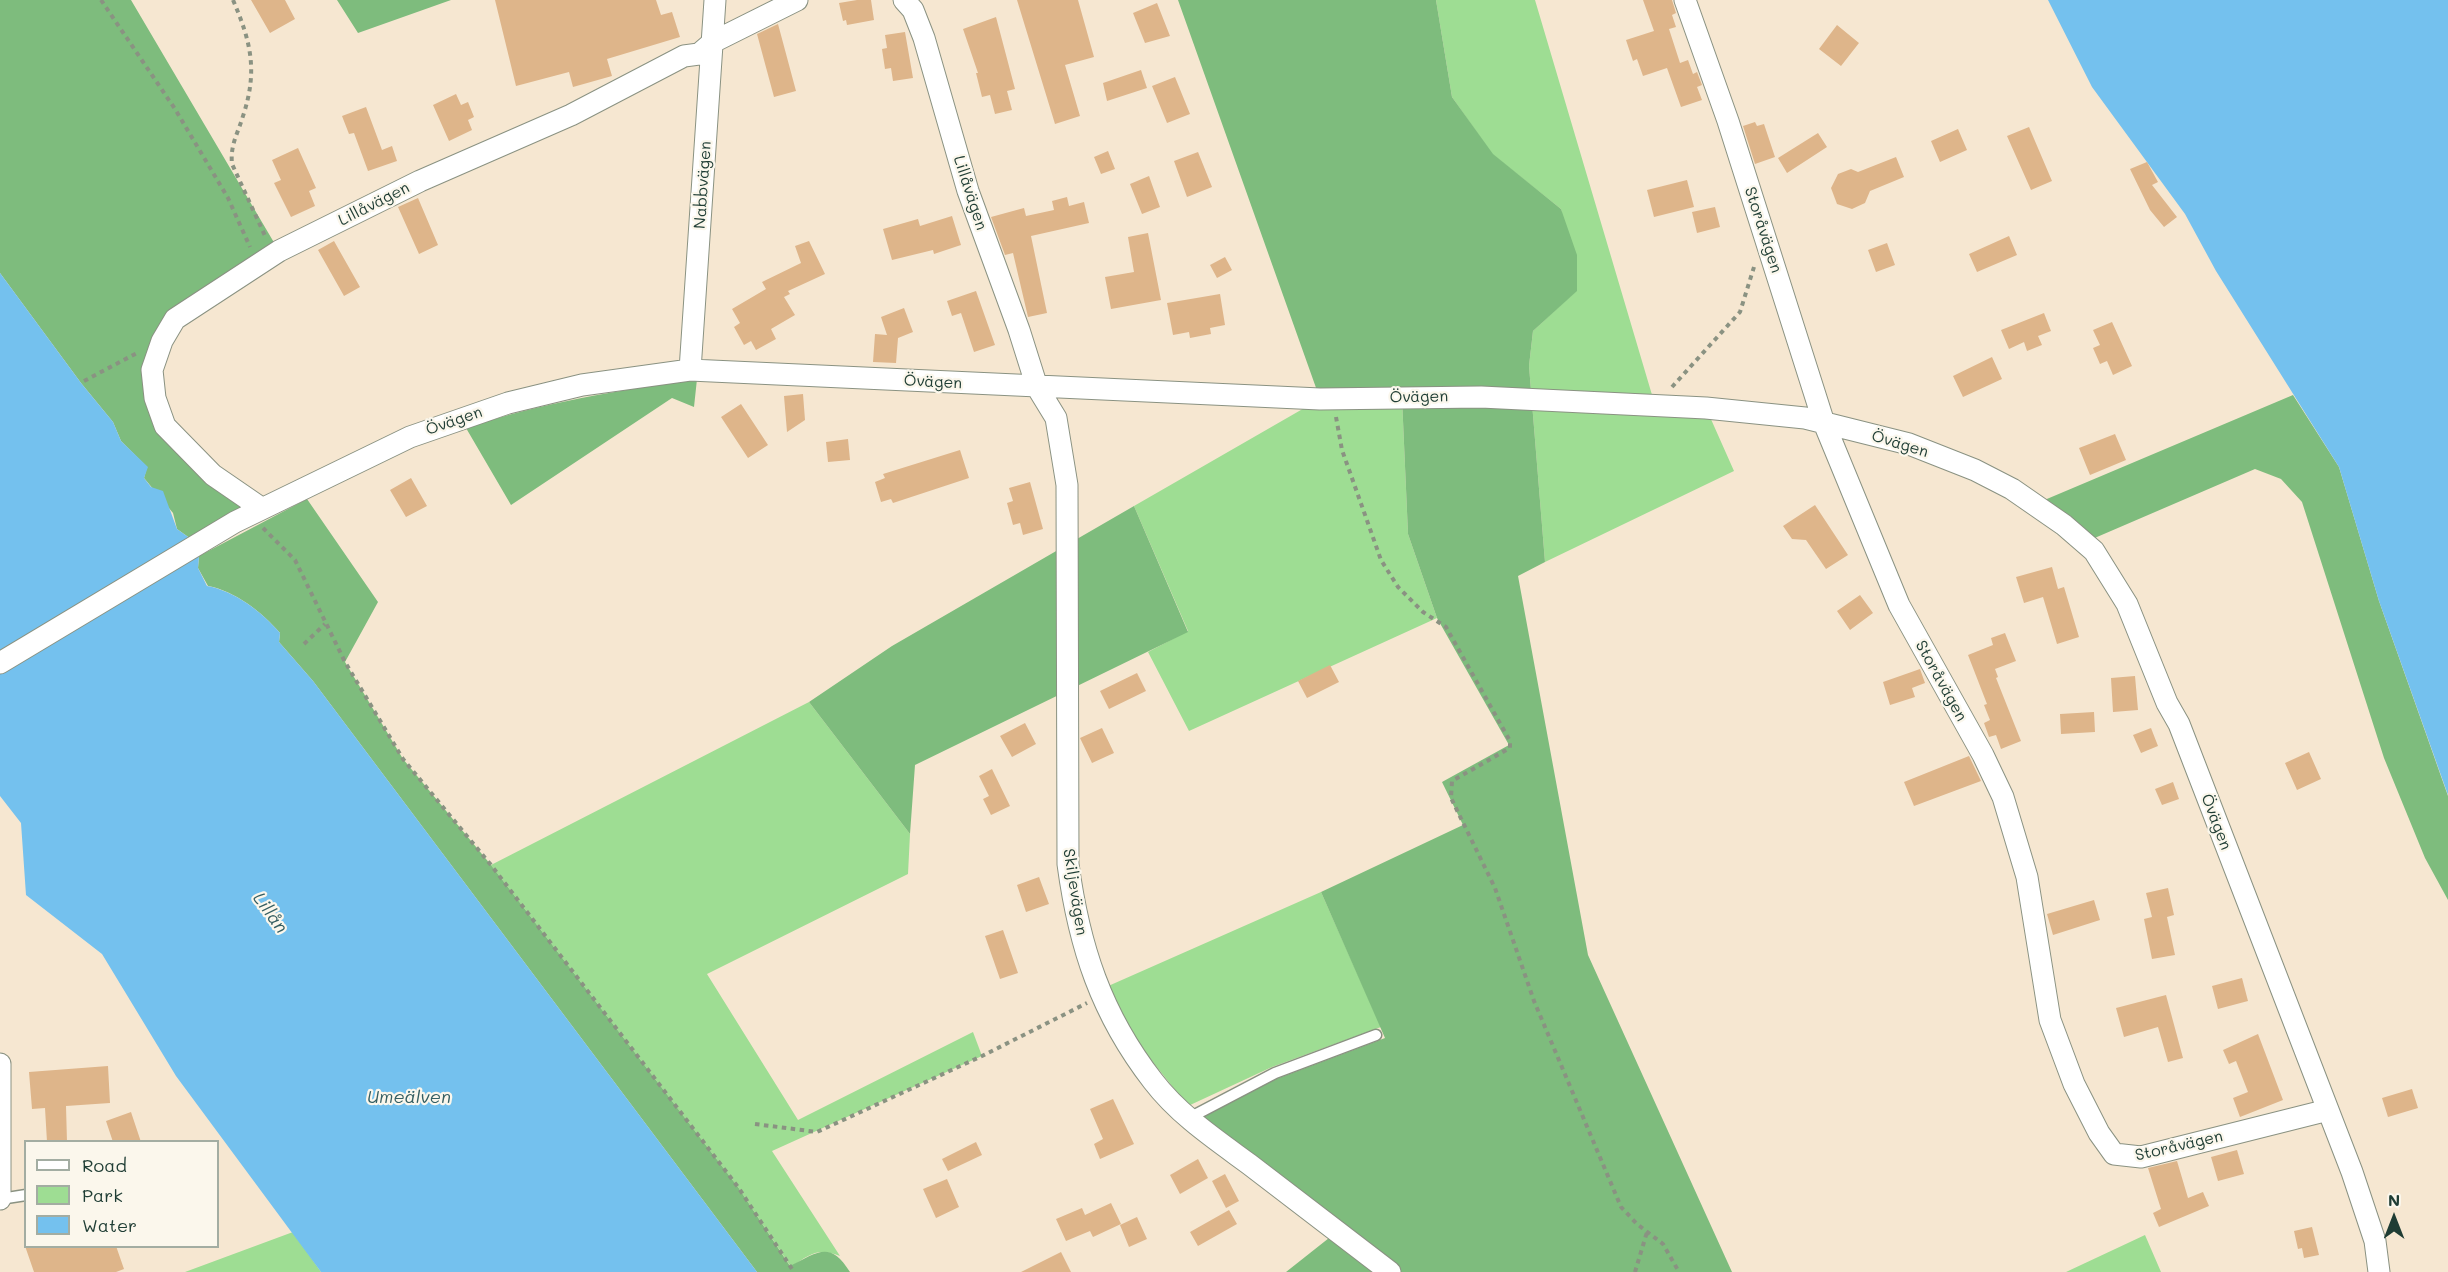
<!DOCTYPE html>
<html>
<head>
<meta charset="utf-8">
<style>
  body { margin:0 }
  #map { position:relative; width:2448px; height:1272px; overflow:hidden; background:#f6e7d1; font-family:Mali,sans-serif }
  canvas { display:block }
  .legend { position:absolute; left:24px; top:1140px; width:195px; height:108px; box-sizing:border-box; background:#fbf7ec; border:2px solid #a3ada2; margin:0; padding:8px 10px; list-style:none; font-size:18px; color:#1f3d34 }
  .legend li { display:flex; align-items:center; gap:12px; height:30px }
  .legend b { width:30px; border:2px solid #a3ada2 }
  .north { position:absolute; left:2364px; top:1188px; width:60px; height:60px; -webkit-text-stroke:4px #fbf7ec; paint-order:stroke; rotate:0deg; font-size:16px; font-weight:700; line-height:24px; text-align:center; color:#1f3d34 }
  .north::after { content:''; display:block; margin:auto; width:21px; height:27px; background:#1f3d34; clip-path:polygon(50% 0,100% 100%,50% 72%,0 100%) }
</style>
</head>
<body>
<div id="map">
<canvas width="2448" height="1272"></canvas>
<ul class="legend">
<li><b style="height:8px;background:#fff"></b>Road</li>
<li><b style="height:16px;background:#9edd93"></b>Park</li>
<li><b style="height:16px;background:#74c1ee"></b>Water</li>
</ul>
<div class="north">N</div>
</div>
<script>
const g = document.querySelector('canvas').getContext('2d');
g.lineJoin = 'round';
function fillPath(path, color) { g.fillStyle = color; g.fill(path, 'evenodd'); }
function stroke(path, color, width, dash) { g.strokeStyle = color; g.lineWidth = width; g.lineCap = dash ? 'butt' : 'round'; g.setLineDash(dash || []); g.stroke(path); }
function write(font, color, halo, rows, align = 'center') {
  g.font = font + ' Mali,sans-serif'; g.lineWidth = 4.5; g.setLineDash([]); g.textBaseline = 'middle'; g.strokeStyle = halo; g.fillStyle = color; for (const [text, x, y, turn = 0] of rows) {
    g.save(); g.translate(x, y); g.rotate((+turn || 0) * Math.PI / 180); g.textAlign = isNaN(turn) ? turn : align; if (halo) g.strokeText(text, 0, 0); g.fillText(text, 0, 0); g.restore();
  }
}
fillPath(new Path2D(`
  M1436,0H1535L1655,405L1706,408L1734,471L1545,562L1529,366L1533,331L1576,291L1561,209L1492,154L1452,97Z
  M1402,398L1408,534L1437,618L1189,731L1148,652L1188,631L1134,506L1320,399Z
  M809,702L910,834L908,874L707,974L798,1120L973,1032L982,1056L772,1151L840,1256C818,1247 810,1254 791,1267L738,1187L491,865Z
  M1321,892L1381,1027L1272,1067L1188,1106L1127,1030L1106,987Z
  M293,1232L321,1272H185Z
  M2145,1235L2161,1272H2066Z`), '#9edd93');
fillPath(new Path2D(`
  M0,0H131L279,251L175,319L153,370L165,427L261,508L191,539L177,529L173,513L144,478L147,467L121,441L113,422L81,383L0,273Z
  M337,0H451L358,33Z
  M1178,0H1436L1452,97L1493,154L1561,209L1577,255V291L1533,331L1529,366L1545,562L1518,576L1588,955L1732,1272H1286L1329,1238L1201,1117L1276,1079L1385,1038L1321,892L1463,825L1442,782L1509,745L1437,618L1408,534L1402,398L1320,399Z
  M697,379L694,407L672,398L511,505L466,428C544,402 616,391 697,379Z
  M2293,395L2339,467L2379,601L2448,796V900L2425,858L2384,758L2302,502L2281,479L2255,469L2083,543L2035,504Z
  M307,499L378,602L345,662L403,759L491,865L738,1187L790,1266C818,1252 830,1240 850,1272H757L313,681L279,642L280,633C262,612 235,591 208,586L198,568L199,556Z
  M1134,506L1188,632L915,765L910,834L809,702L892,646Z`), '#7ebc7d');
fillPath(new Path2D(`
  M2048,0H2448V795L2379,601L2339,467L2216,271L2185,214L2092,87Z
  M0,273L81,383L113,422L121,441L148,467L144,478L151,487L163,491L177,529L191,539L199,556L198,568L207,586C235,591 262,612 280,633L279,642L313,681L757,1272H321L176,1076L102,954L26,895L21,823L0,796Z`), '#74c1ee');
fillPath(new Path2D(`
  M251,0H285L295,19L270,33Z
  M495,0H656L661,15L672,12L680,37L607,59L612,76L573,87L569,72L516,86Z
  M857,0H871L874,20L847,25L846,20L843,21L839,3Z
  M1017,0H1078L1094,57L1065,65L1080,116L1055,124Z
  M1643,0H1672L1676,13L1672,15L1676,27L1669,29L1680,63L1688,60L1693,74L1697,72L1702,85L1697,87L1702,100L1681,107L1667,68L1643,76L1637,59L1633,61L1626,40L1654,31Z
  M1157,3L1170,36L1145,43L1133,13Z
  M996,17L1015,89L1007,91L1012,110L995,114L990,95L982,97L976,73H978L963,29Z
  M778,24L796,91L774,97L757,34Z
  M1837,25L1859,43L1841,66L1819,49Z
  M905,32L913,78L893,81L891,68L885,69L882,49L887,48L885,35Z
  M1141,70L1147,88L1107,101L1103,83Z
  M1175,77L1190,114L1167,123L1152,86Z
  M456,94L461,105L468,102L474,117L468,120L472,130L449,141L433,105Z
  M366,107L382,150L392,146L397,161L368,171L354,133L349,134L342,116Z
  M1755,122L1757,126L1764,124L1775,157L1755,164L1743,126Z
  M2029,127L2052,181L2031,190L2007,136Z
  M1958,129L1967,150L1940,162L1931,141Z
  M1818,133L1827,147L1787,173L1778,158Z
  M298,148L316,188L309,191L315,206L291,217L274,183L281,180L272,160Z
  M1108,151L1115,169L1101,174L1094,157Z
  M1198,152L1212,187L1187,197L1174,161Z
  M1896,157L1904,177L1870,191L1865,203L1852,209L1837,204L1831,188L1838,174L1851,169L1858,172Z
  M2147,162L2158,182L2152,185L2177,217L2164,227L2150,210L2130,169Z
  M1149,176L1160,207L1142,214L1130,184Z
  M1687,180L1694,207L1654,217L1647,190Z
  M1067,197L1069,206L1084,202L1089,223L1031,236L1047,313L1028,317L1013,253L1005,255L991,217L1024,208L1026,216L1054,210L1052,201Z
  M418,198L438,245L419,254L398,207Z
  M1715,207L1720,227L1697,233L1692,212Z
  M952,216L961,245L934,254L933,250L892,260L883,229L918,219L920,226Z
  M1148,233L1161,300L1111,309L1105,277L1134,272L1128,237Z
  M2009,236L2017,255L1977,272L1969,254Z
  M334,241L360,287L344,296L318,250Z
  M809,241L825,274L788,291L790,294L784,297L795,315L771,329L776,339L756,350L751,341L744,345L734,327L740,323L732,309L766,289L762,282L801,263L795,246Z
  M1887,243L1895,265L1876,272L1868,250Z
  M1225,257L1232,270L1217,278L1210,265Z
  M976,291L995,345L974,352L961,313L952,316L947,301Z
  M1220,294L1225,325L1210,328L1211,334L1190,338L1189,332L1173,335L1167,303Z
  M904,308L913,332L898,338L896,363L873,362L875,334L887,335L881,317Z
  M2044,313L2051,331L2038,336L2042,345L2027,351L2024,342L2009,349L2001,330Z
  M2112,322L2132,366L2113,375L2107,361L2100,364L2093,348L2100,345L2093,330Z
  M1992,357L2002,379L1963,397L1953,376Z
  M803,394L805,420L787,432L784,396Z
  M741,404L768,445L748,458L721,417Z
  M2115,434L2126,460L2090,475L2079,448Z
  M848,439L850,460L828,462L826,442Z
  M960,450L969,478L893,503L891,499L881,502L875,482L885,478L883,474Z
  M411,478L427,506L406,517L390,490Z
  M1030,482L1043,529L1023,535L1020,523L1013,525L1007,503L1013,501L1009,488Z
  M1815,505L1848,555L1826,569L1806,540L1792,539L1783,526Z
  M2052,567L2058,589L2064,587L2079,637L2057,644L2043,597L2024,603L2016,577Z
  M1860,595L1873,613L1850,630L1837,611Z
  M2005,633L2016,661L1995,669L1998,677L1996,678L2021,741L2001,749L1996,735L1989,737L1984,723L1990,720L1984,705L1987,704L1968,655L1993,645L1991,638Z
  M1330,665L1339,682L1307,698L1298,681Z
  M1920,669L1925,683L1912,688L1915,697L1890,705L1883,682Z
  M1137,673L1146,691L1109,709L1100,691Z
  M2135,676L2138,710L2113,712L2111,678Z
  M2094,712L2095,732L2061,734L2060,714Z
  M1025,723L1036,744L1012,757L1000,736Z
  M1102,728L1114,753L1092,763L1080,738Z
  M2151,728L2158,746L2141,753L2133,735Z
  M2309,752L2321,779L2297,790L2285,763Z
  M1969,756L1981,781L1914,806L1904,782Z
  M992,769L1010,806L991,815L983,799L989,796L979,776Z
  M2173,782L2179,799L2162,805L2155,789Z
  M1039,877L1049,904L1026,912L1017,885Z
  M2168,888L2174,915L2167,917L2175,955L2152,959L2144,919L2152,917L2146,893Z
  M2094,900L2100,920L2053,935L2047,914Z
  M1003,930L1018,973L1000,979L985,936Z
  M2242,978L2248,1001L2218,1009L2212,986Z
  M2166,995L2183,1058L2168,1062L2158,1027L2124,1037L2116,1008Z
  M2258,1034L2283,1100L2240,1117L2233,1098L2248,1092L2236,1061L2229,1064L2223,1050Z
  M108,1066L110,1103L66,1106L67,1142H47L45,1108L32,1109L29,1072Z
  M2412,1089L2418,1108L2388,1117L2382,1098Z
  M1113,1099L1134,1144L1100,1159L1094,1144L1103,1139L1090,1109Z
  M131,1112L141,1142H113L106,1121Z
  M976,1142L982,1155L948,1171L942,1159Z
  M2237,1150L2244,1174L2218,1181L2211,1157Z
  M1198,1159L1208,1178L1180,1194L1170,1175Z
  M2177,1161L2188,1198L2203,1192L2209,1206L2159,1227L2153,1213L2161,1209L2148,1168Z
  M1225,1174L1239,1201L1226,1208L1212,1181Z
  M947,1179L959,1207L936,1218L923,1189Z
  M1111,1203L1121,1224L1093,1237L1090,1231L1066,1241L1056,1219L1082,1208L1085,1215Z
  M1229,1210L1237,1224L1198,1246L1190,1232Z
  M1137,1217L1147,1239L1129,1247L1120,1225Z
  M2312,1227L2319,1255L2304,1258L2302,1248L2298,1249L2294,1231Z
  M25,1246H116L124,1269L116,1272H34Z
  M1061,1252L1071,1272H1021Z`), '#deb58a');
const lane = new Path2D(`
  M1189,1118L1275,1073L1376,1035
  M0,1199L26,1195`);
const street = new Path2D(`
  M904,0L913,10L924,38L968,191L1019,330L1037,387L1056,418L1067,485L1068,864C1079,946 1101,1014 1153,1081C1179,1115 1215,1139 1249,1164C1296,1200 1343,1236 1390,1272
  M1685,0L1728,121L1824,423L1899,605L1983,755L2003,797L2027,877L2050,1020L2074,1084L2099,1133L2114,1154L2141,1157L2328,1110
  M690,370L715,0
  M261,508L213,475L165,426L155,398L152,370L162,341L175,319L279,251L420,181L571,115L684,56L699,54L713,42L797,0
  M0,663L235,522L410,437L508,403L582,385L690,370L1320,399L1481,397L1706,408L1805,418L1909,444L1975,470L2012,489L2064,525L2094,551L2127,604L2167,703L2179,724L2352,1172L2375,1241L2379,1272
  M0,1064V1199`);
stroke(lane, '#8a9282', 13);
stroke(street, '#8a9282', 23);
stroke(new Path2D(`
  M101,0L175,109L228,198L250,247
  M233,0C251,42 258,71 243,116C238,133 230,145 232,164L266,238
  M84,381L137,353
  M1672,387L1740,312L1754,267
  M1336,417L1342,450L1381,560L1398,587L1423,612L1446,627L1510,741V748L1452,781L1451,798L1495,888L1534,1001L1621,1207L1637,1224L1663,1244L1679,1272
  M263,528L295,560L345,662L403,759L491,865L738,1187L794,1272
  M304,644L325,624
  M755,1124L817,1132L982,1056L1087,1003
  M1635,1272L1647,1232`), '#8a9282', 4, [4.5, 4.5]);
stroke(lane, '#fff', 10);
stroke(street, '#fff', 21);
write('16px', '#1f3d34', '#fbf7ec', [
  ["Nabbvägen",703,185,-86],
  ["Lillåvägen",970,193,72],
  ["Lillåvägen",374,204,-27],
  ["Storåvägen",1763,230,72],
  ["Övägen",933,382,3],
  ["Övägen",1419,397,-1],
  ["Övägen",454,421,-19],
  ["Övägen",1900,444,17],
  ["Storåvägen",1941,681,61],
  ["Övägen",2216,822,69],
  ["Skiljevägen",1075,892,81],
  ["Storåvägen",2179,1146,-13]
]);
write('italic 18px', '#345e62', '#fbf7ec', [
  ["Lillån",270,913,54],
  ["Umeälven",409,1097]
]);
</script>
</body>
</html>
